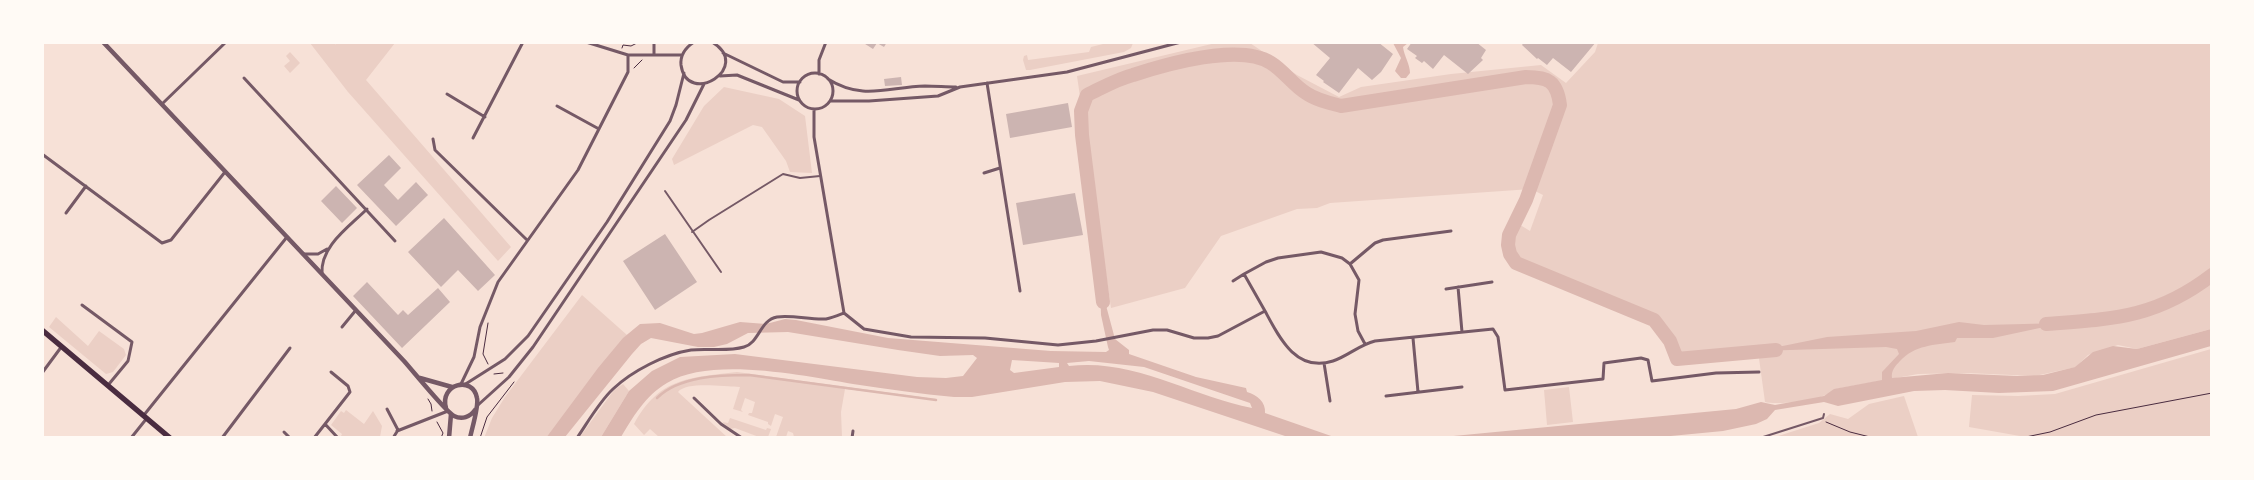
<!DOCTYPE html>
<html>
<head>
<meta charset="utf-8">
<style>
  body { margin:0 }
  #map { position:relative; width:2254px; height:480px; overflow:hidden; background:#f7e1d7; font-family:"Open Sans",sans-serif }
  canvas { display:block }
  .frame { position:absolute; inset:0; border:44px solid #fffaf5; pointer-events:none }
</style>
</head>
<body>
<div id="map">
<canvas width="2254" height="480"></canvas>
<div class="frame"></div>
</div>
<script>
const g = document.querySelector('canvas').getContext('2d');
g.lineJoin = 'round';
function fillPath(path, color) { g.fillStyle = color; g.fill(path, 'evenodd'); }
function stroke(path, color, width, dash) { g.strokeStyle = color; g.lineWidth = width; g.lineCap = dash ? 'butt' : 'round'; g.setLineDash(dash || []); g.stroke(path); }
fillPath(new Path2D(`
  M1220,42L1250,43L1297,75L1339,97L1361,87L1451,74L1541,65L1566,83L1595,52L1598,43H2211V329L2137,349L2118,345L2088,355L2076,367L2035,376L1967,373L1918,374L1841,388C1834,389 1830,394 1823,396C1812,401 1776,405 1765,402L1758,351L1677,359L1670,341L1654,320L1516,263C1505,248 1508,238 1517,223L1530,231L1543,195L1531,189L1330,203L1317,208L1297,209L1221,236L1185,288L1111,308L1077,76Z
  M310,43H334L336,45L335,43H395L366,80L511,247L498,261L348,92Z
  M1103,43H1133L1131,48L1124,52L1030,70H1026L1023,60L1024,56L1027,55L1028,60L1089,52L1091,47L1103,44Z
  M290,52L300,63L290,73L284,66L290,61L286,56Z
  M724,87L779,99L805,116L812,173L790,172L786,161L762,127L753,125L674,165L672,159L704,106Z
  M582,295L627,335L548,437L484,438L492,418L505,397Z
  M56,317L88,346L99,331L124,349L126,355L113,372L106,374L49,327Z
  M2211,349V437L2020,438V436L1969,427L1972,395L2018,396L2055,394Z
  M737,372L936,399L845,389L841,412L842,437H794L793,433L788,431L786,437H776L783,417L775,414L771,426L768,424V422L748,415L749,413H752L755,402L745,398L741,410L743,412L733,409L740,387C724,387 687,381 678,392L727,437H659L650,429L644,435L634,424C660,377 689,378 737,372Z
  M623,384L629,391L601,437L579,438L614,390Z
  M1569,387L1573,422L1547,425L1544,390Z
  M1904,396L1918,437L1772,438L1819,423L1830,414L1848,419L1869,404Z
  M346,410L364,424L373,411L382,426L380,437L341,436L342,434L331,425L341,411L344,413Z
  M730,418L766,430L767,428L771,429L768,437H759L735,428L730,429L722,422L728,423Z`), '#ebcfc5');
fillPath(new Path2D(`
  M1393,43H1408L1403,47C1404,56 1410,64 1410,73L1406,78H1401L1395,71L1401,58Z
  M1100,283L1115,339L1129,350V354L1196,377L1246,388L1247,392C1257,395 1266,402 1265,413L1334,437H1288L1153,392L1100,381L1065,382L972,397H954C921,394 887,389 853,384C804,376 711,356 667,383C645,396 633,417 621,437H601L629,391L652,371L680,357L735,354L917,377L946,378L963,376L977,358L973,355L940,356L898,350L788,332L748,333L727,344L714,347H698L651,338L641,344L632,354L565,437L546,438L598,368L623,338L640,324L660,323L694,334L702,333L740,322L766,324L785,319L796,320L888,338L1051,351L1106,352L1109,350L1108,347L1101,315ZM1012,360L1059,363V367L1014,373L1010,370ZM1089,361L1144,367L1250,403L1252,408C1191,396 1134,358 1069,366L1067,363Z
  M1959,322L1984,325L2063,323L1993,338H1957L1955,342C1934,345 1915,345 1900,361C1895,366 1891,371 1892,378L1948,373L2017,376L2043,375L2075,367L2093,352L2113,346L2137,349L2211,329V346L2053,391L1999,393L1945,390L1914,391L1838,406L1824,402L1775,410L1767,419L1756,424L1723,431L1650,438L1443,437L1736,409L1761,402L1775,405L1824,396L1834,389L1882,380V372L1899,354L1897,349L1886,347L1758,351L1827,337L1916,331Z`), '#dcb8b0');
stroke(new Path2D(`
  M657,398C679,376 720,375 749,375L936,400`), '#dcb8b0', 2.5);
stroke(new Path2D(`
  M1103,302L1082,135L1081,111L1087,95C1102,88 1117,79 1133,75C1167,64 1240,43 1271,63C1284,71 1293,85 1306,93C1316,100 1329,103 1341,106L1526,77C1548,77 1557,81 1560,105L1526,200L1509,235L1508,245L1510,254L1516,263L1654,320L1670,341L1677,359L1776,350
  M2046,324C2113,319 2156,318 2212,275`), '#dcb8b0', 14);
fillPath(new Path2D(`
  M862,42H887L884,47L877,43L873,49Z
  M1311,42H1378L1393,54L1381,72L1372,80L1358,68L1339,93L1323,82L1324,81L1316,75L1330,58Z
  M1412,42H1476L1486,50L1481,58L1483,60L1468,74L1444,55L1433,69L1424,61L1422,63L1415,58L1417,56L1407,49Z
  M1524,42H1596L1571,72L1553,58L1547,65L1538,58L1537,59L1522,45Z
  M901,77L902,85L885,86L884,79Z
  M1068,103L1072,127L1010,138L1006,114Z
  M389,155L401,168L384,185L398,200L416,182L428,195L396,226L357,185Z
  M336,186L357,208L342,223L321,201Z
  M1075,193L1083,235L1023,245L1016,203Z
  M444,218L495,275L478,291L458,270L441,287L408,252Z
  M665,234L697,282L655,310L623,261Z
  M367,282L398,315L403,310L408,315L438,288L450,302L402,348L353,296Z`), '#ccb4b1');
stroke(new Path2D(`
  M622,48L623,45L631,46L639,42
  M634,68L642,60
  M488,364L483,354L488,323
  M494,374L503,373
  M428,399L431,404L432,411
  M437,422L443,433L441,438
  M1826,422L1850,432L1874,438
  M480,438L487,417L514,382
  M2021,438L2050,432L2096,415L2212,393`), '#4a2c40', 1);
stroke(new Path2D(`
  M665,191L721,272
  M692,232L709,220L783,174L800,178L820,176
  M1760,438L1823,418L1824,414`), '#755966', 2);
stroke(new Path2D(`
  M586,42L628,55H682
  M654,42V55
  M694,42C685,48 680,55 681,65C687,108 754,67 712,42
  M723,53L783,82H800
  M797 91a18 18 0 1 1 36 0a18 18 0 1 1-36 0Z
  M819,74V60L826,42
  M720,76L737,75L799,100
  M244,78L395,241
  M828,79C863,101 888,87 925,86C936,86 946,87 956,87
  M987,83L1020,291
  M447,94L485,117
  M830,101H869L938,96L960,87L1067,72L1181,42
  M162,104L226,42
  M557,106L599,129
  M814,109V137L844,313L864,329L911,337L985,338L1058,345L1096,341L1153,330H1167L1194,338H1208L1218,336L1265,311C1279,337 1296,373 1333,361C1348,356 1359,345 1375,341L1493,329L1498,337L1505,390L1603,379L1604,363L1641,358L1648,360L1652,381L1716,373L1759,372
  M473,138L523,42
  M433,139L435,150L527,240
  M42,154L162,243L171,240L225,172
  M984,173L1000,168
  M66,213L86,186
  M304,254H318L327,249
  M1350,264L1375,243L1383,240L1451,231
  M322,274C320,246 349,227 367,209
  M1233,281L1244,274
  M1458,287L1462,332
  M1446,289L1492,282
  M82,305L132,342L128,361L109,384
  M1265,311L1244,274L1266,262L1278,258L1321,252L1342,258L1350,264L1359,280L1355,314L1358,331L1365,344
  M342,327L356,310
  M1413,338L1418,392
  M1324,363L1330,401
  M331,372L348,386L350,392L325,424L338,438
  M42,373L62,346
  M461,384L474,357L480,327L498,282L578,170L628,72V55
  M464,385L505,359L528,336L607,222L670,121L676,105L684,73
  M1386,396L1462,387
  M694,398L721,424L742,438
  M478,405L509,377L533,347L686,120L704,84
  M387,409L398,430L393,438
  M144,415L287,237
  M397,431L448,411
  M284,432L290,438
  M131,438L147,418
  M222,438L290,348
  M314,438L325,424
  M577,438C588,422 599,402 613,389C632,371 665,354 691,350C708,348 727,352 744,347C759,343 760,320 777,317C794,315 810,320 826,319C832,318 839,315 844,313
  M852,438L853,431`), '#755966', 3);
stroke(new Path2D(`
  M103,42L404,361C413,371 446,412 454,416C462,420 470,417 475,410
  M420,378L452,387
  M446,408C439,384 473,375 477,398C479,406 472,428 470,438
  M449,438L451,414`), '#755966', 4.5);
stroke(new Path2D(`
  M42,330L170,438`), '#4a2c40', 5.5);
</script>
</body>
</html>
